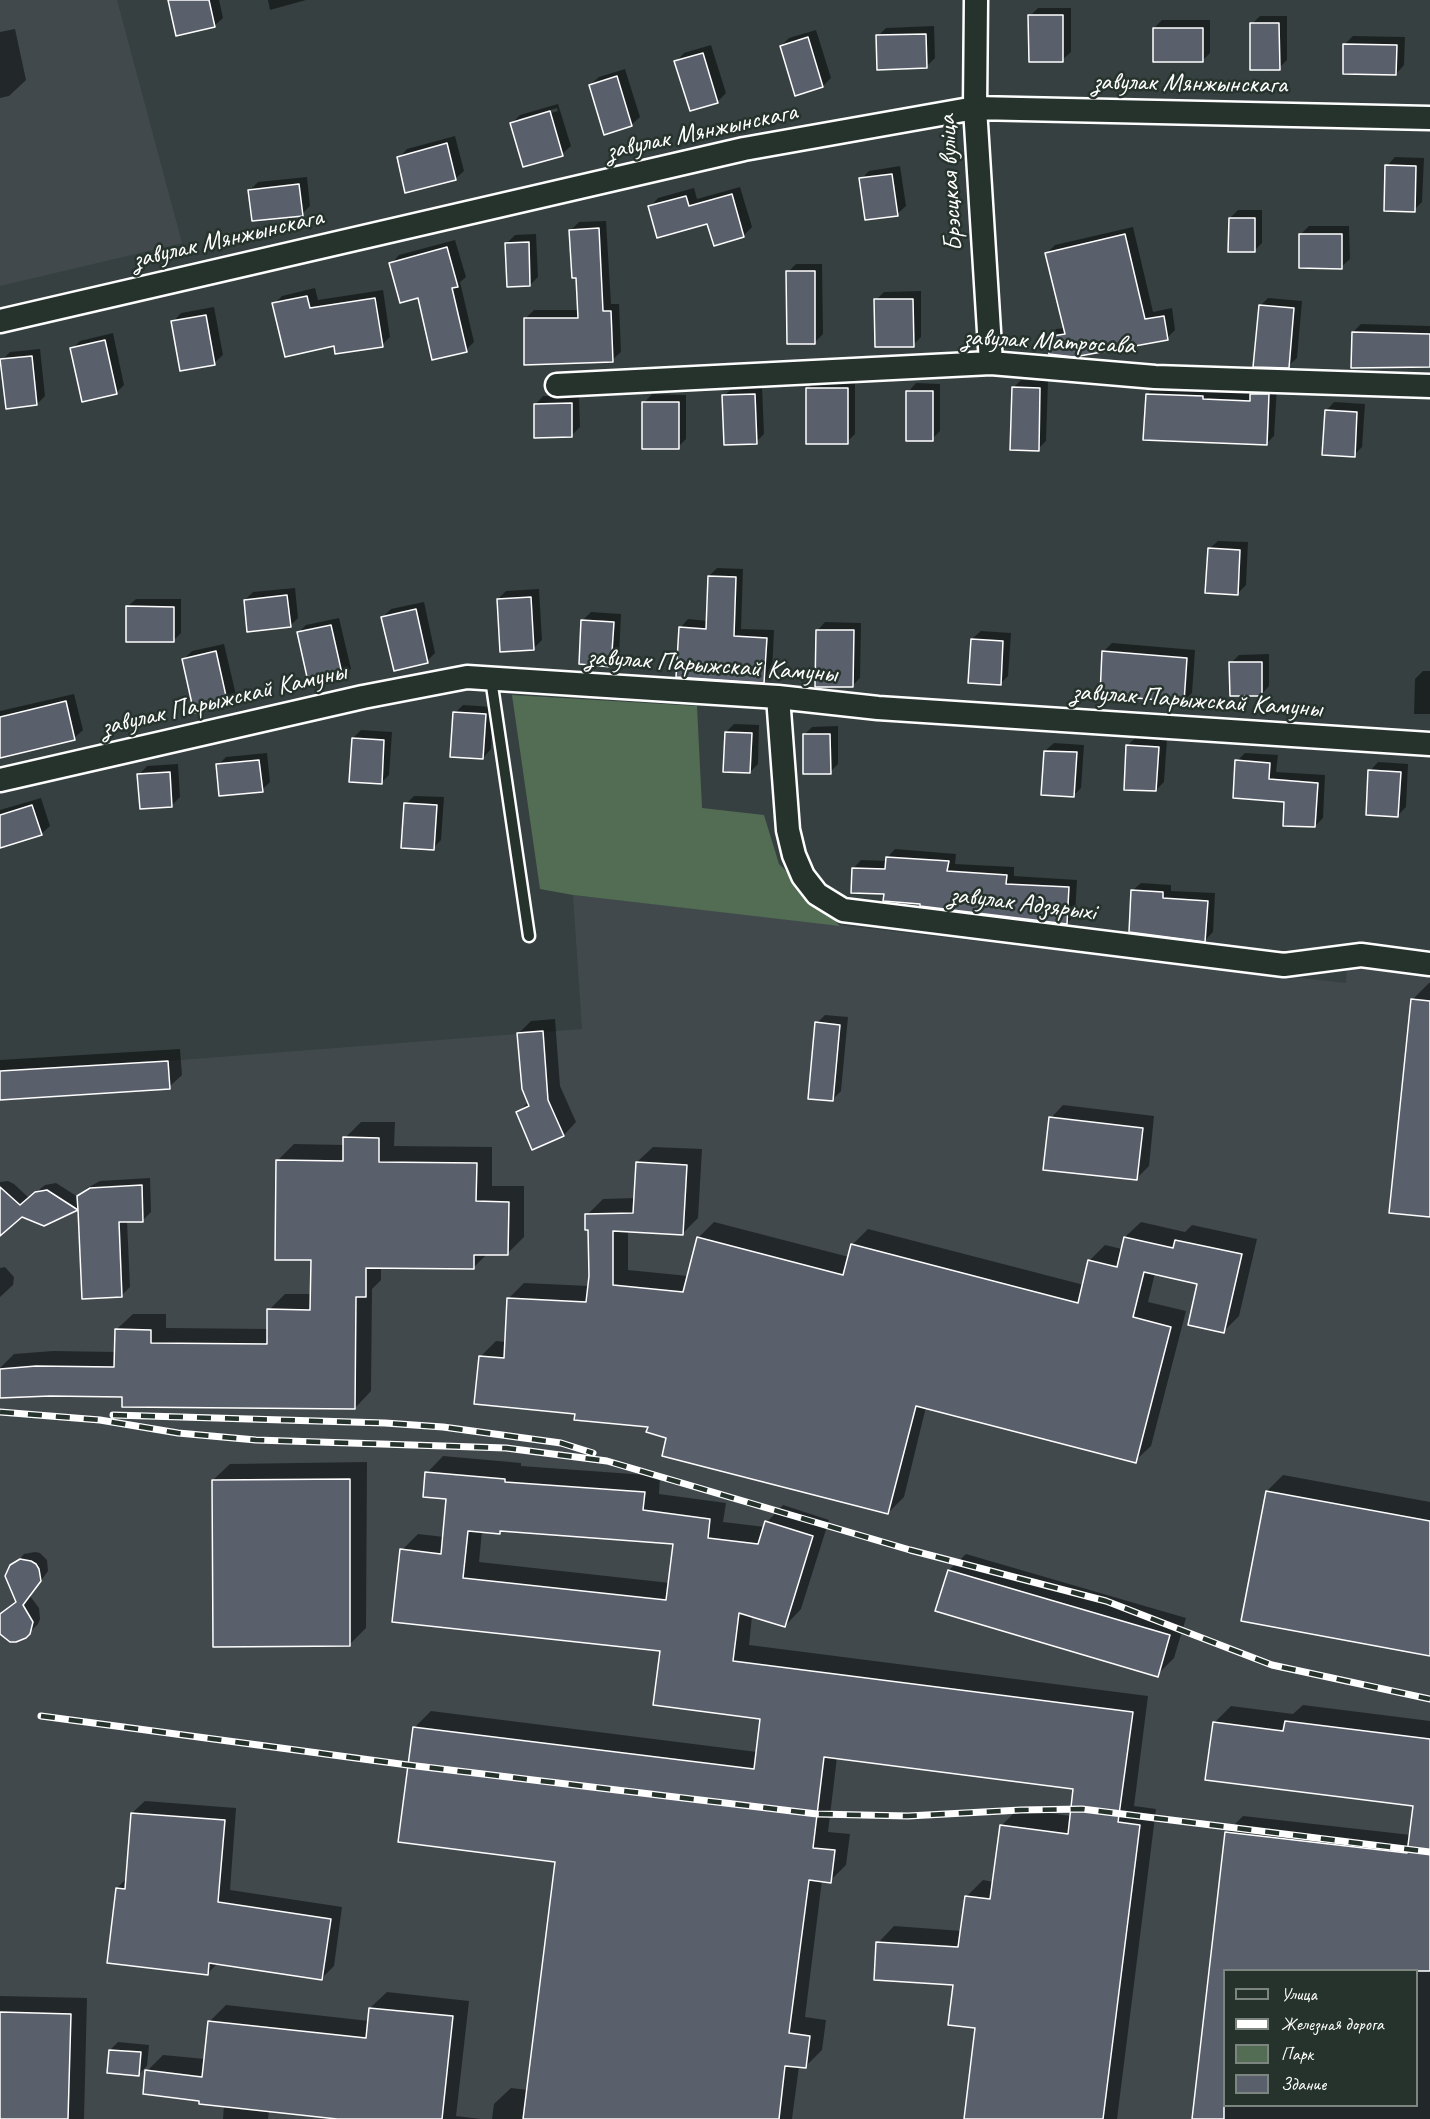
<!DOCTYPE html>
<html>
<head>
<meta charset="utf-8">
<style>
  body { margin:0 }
  #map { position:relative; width:1430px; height:2119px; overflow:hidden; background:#364040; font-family:Caveat,sans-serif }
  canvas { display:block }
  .legend { position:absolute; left:1223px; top:1969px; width:195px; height:138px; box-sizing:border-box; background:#26332d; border:2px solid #7d8581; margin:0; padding:8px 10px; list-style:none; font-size:18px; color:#fff }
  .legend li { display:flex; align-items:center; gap:12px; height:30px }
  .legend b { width:30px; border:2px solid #7d8581 }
</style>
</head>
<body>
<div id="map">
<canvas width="1430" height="2119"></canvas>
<ul class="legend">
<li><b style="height:8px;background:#26332d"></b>Улица</li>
<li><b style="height:8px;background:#fff"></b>Железная дорога</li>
<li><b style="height:16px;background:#526d54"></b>Парк</li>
<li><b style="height:16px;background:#5a5f6c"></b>Здание</li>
</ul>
</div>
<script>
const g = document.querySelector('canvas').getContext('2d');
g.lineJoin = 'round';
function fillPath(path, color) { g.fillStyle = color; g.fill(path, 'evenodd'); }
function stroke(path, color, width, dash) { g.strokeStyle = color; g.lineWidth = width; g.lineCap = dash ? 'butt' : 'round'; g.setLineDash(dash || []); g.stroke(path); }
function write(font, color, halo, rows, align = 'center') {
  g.font = font + ' Caveat,sans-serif'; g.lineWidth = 5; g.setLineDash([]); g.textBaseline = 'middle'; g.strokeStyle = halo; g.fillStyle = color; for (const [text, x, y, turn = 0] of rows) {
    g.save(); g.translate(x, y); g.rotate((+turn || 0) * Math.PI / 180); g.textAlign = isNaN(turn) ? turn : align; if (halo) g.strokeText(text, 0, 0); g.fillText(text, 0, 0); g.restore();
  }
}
fillPath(new Path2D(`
  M0,0H117L182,243L0,286Z
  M573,895L1346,983L1347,965L1430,977V2119H0V1071L168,1061L582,1029ZM1224,1970H1416V2106H1224Z`), '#41494d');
fillPath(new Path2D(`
  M512,695L697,706L702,808L764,815L779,864L840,926L573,895L540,889Z`), '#526d54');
fillPath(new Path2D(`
  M170,0H219L223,18L214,26Z
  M268,0H306L270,10Z
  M1038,8H1071V52L1062,60L1030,16Z
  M1260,16H1287V60L1279,68L1252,24Z
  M1162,20H1210V53L1202,61L1154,28Z
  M934,26L935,58L927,66L878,36L886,28Z
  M15,29L26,80L9,96L0,98V32Z
  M816,30L831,78L823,86L781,46L789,38Z
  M1353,36L1405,37L1404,65L1396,74L1345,44Z
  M711,45L726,93L717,102L676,62L684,53Z
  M625,69L640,117L631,125L590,85L599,77Z
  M558,104L571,146L562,154L511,124L520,115ZM557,108L558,111L519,122V119Z
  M455,136L464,171L455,179L399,158L407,149Z
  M1395,157L1424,158L1422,202L1414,210L1387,166Z
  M900,166L906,206L897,214L861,179L869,171Z
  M307,177L310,206L302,214L250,190L258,182Z
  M740,187L752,227L743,236L708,222L650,207L658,198L694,188L697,199Z
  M1238,210H1262V243L1254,251L1230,218Z
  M606,221L611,304H619L621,352L612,360L526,318L534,310H579L578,276L571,230L579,222Z
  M1309,226H1349L1350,259L1341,267L1301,234Z
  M1133,227L1153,312L1172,308L1175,330L1167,338L1048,337L1056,329L1065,328L1047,253L1055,245Z
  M536,234L538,277L530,285L507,243L515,235Z
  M455,240L466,277L460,282L474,342L466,350L391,264L399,255Z
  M796,264H822L823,334L814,343L788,272Z
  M315,288L318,300L383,290L390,337L382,345L335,344L274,304L282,296Z
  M921,291V337L913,345L876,300L884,292Z
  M1268,298L1302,301L1297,358L1288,366L1260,306Z
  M214,307L223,355L214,363L173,322L181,313Z
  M1361,324L1430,326V366L1353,332Z
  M113,333L124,385L116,393L72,349L80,341Z
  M40,349L45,396L37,404L2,360L10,352Z
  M816,380H855V434L847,442L808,389Z
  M1021,380L1048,381L1046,441L1038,449L1013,388Z
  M916,383L940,384V431L932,439L908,392Z
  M762,386L764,434L756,442L724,396L732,388Z
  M1155,386L1211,389V391L1253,393L1260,386L1277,387L1274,436L1266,444L1147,395Z
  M652,394L686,395V439L678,447L644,403Z
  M543,396H579L580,427L572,435L535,405Z
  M1334,402L1365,404L1362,447L1354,455L1326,411Z
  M1218,541L1248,542L1246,585L1237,594L1209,549Z
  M717,568L743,569L741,629L774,630L772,673L764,681L680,628L688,619L708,621L709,576Z
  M295,588L298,618L290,626L245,600L253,592Z
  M539,589L542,640L534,648L498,599L506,591Z
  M136,599H181V633L173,641L127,607Z
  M424,602L435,653L427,661L383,617L391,609Z
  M591,612L621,614L619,657L611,665L583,620Z
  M339,618L351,669L343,677L298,633L306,625Z
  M825,622L861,623L860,678L852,686L817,631Z
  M981,631L1011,633L1008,676L1000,684L972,639Z
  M1112,643L1195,650L1192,693L1184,701L1104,651Z
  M224,644L236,695L227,704L183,660L192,651Z
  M1269,654V686L1261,695L1231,663L1239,655Z
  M1423,671H1430V714H1414L1415,679Z
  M74,694L83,730L74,738L0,756V711Z
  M463,705L493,707L491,749L483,758L455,713Z
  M734,724L759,725L758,764L750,772L726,732Z
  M838,726V764L830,772L804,735L812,727Z
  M361,730L392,732L389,775L381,783L353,738Z
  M1136,737L1167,739L1164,782L1156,790L1128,745Z
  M1054,743L1084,745L1081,788L1073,796L1045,751Z
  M267,753L270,782L262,790L218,765L226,757Z
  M1245,753L1278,755L1276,772L1325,775L1323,818L1315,826L1237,761Z
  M1378,762L1408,764L1406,807L1398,815L1370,771Z
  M178,764L180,797L172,805L139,775L147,766Z
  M414,796L444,797L441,840L433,848L406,804Z
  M41,798L50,826L41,834L0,847V810Z
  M895,849L956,854L955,864L1014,867V876L1077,880L1075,915L1067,923L921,902L885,893L853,869L861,860L887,861V858Z
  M1141,883L1171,885V891L1215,893L1213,932L1205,940L1132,891Z
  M1429,983H1430V1216L1412,1000Z
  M825,1015L848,1017L841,1091L832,1100L817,1023Z
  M555,1019L560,1086L576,1122L564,1135L533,1148L518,1113L529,1101L518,1034L531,1021Z
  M180,1049L182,1075L169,1087L0,1098V1060Z
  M1063,1105L1154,1116L1149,1166L1136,1179L1051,1118Z
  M361,1122H395L394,1146L492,1147V1186H524V1237L508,1253H488L473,1268L381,1267V1280L372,1289L371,1391L355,1408L123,1395L0,1396V1368L14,1354L53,1351L116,1352V1330L133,1314H166V1328L268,1329L269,1310L285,1294H312L313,1259L277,1161L294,1144L344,1145L345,1138Z
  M653,1147L702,1149L698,1218L682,1234L628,1231V1270L688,1276L698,1238L714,1222L849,1257L852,1245L868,1229L1084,1285L1089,1261L1105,1245L1122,1249L1125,1237L1141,1222L1185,1232L1192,1225L1257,1239L1239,1316L1224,1331L1199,1283L1155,1273L1148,1302L1186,1311L1151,1446L1135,1461L926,1407L904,1497L888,1513L668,1437L649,1426L577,1412L480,1357L496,1341L506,1342L508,1299L524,1283L589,1286L590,1228L587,1215L603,1199L635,1198L637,1162Z
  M150,1178L151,1212L143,1220L127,1221L130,1287L122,1295L79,1208L44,1224L22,1215L0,1232V1182L8,1181L14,1184L29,1198L45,1185L56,1183L78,1197L87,1188L100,1181Z
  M5,1267L14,1277L13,1285L0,1297V1268Z
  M443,1456L521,1463V1466L660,1476L659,1494L726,1503L723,1522L765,1527L767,1522L783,1505L829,1520L801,1609L785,1626L752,1616L749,1645L1148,1696L1134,1806L1156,1809L1117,2119H965L977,2027L955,1983L878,1943L894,1926L962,1931L966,1897L983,1880L994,1882L1001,1826L1018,1809L1071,1816L1075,1788L837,1757L828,1832L850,1834L846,1865L830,1881L822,1880L805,2017L826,2020L822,2050L806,2066H799L792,2119H492L494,2104L511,2088L528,2090L557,1861L414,1728L431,1711L757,1752L762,1717L662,1650L394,1621L402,1550L418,1534L444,1537L448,1498L427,1473ZM502,1530L675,1542L670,1583L479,1562L482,1531L500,1533Z
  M367,1462L366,1628L349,1645L213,1480L230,1464Z
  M1283,1475L1430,1502V1654L1267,1491Z
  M35,1552L40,1553L47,1560L48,1571L30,1596L39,1608L40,1619L38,1624L29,1633L0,1628V1618L3,1613L17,1601L5,1576L24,1554Z
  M966,1554L1186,1618L1174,1658L1157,1675L949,1570Z
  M1303,1705L1430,1721V2119H1194L1227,1832L1243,1816L1411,1835L1415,1805L1214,1723L1231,1706L1293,1714ZM1224,1970H1416V2106H1224Z
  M145,1801L236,1808L230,1890L342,1907L334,1966L321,1979L218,1963L208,1973L117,1888L127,1878L132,1813Z
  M387,1992L469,2001L456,2116L481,2119H363L269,2110L268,2119H223L224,2105L201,2099L147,2071L163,2055L205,2059L209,2022L226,2005L369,2021L370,2008Z
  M0,1996L87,1998L84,2119H0Z
  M118,2042L149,2045L147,2066L139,2074L110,2050Z`), '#0007');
const building = new Path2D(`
  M168,0H209L215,27L176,36Z
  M1028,15H1063V62H1029Z
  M1250,23H1279L1280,70H1250Z
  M1153,28H1203V62H1153Z
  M926,34L927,68L877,70L876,35Z
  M808,37L823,87L795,96L780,46Z
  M1343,44L1397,45L1396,75L1343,74Z
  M703,53L718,103L690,111L674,61Z
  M617,76L632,126L604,135L589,85Z
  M550,111L563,156L523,167L510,123Z
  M447,143L456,180L405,193L397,157Z
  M1385,165L1416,166L1415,212L1384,211Z
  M892,174L898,216L865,220L859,178Z
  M299,184L303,216L252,221L248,190Z
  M732,194L744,237L714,246L707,224L657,238L648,206L686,196L689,206Z
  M1229,218H1255V252H1228Z
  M599,228L603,311H611L613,362L524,365V318H578L576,278H572L569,230Z
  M1125,234L1145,319L1164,316L1168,340L1074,357L1049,354L1046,337L1065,334L1045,253Z
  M1299,234H1342V269L1299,268Z
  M529,242L530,286L507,287L505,243Z
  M447,247L458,287L452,288L467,352L432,360L418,298L400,303L389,263Z
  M786,271H815V344H787Z
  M307,296L310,308L375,298L383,347L335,354L334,346L285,357L272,303Z
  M874,299H913L914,347H875Z
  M1259,305L1294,308L1289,368L1253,367Z
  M206,315L215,365L180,371L171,321Z
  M1352,332L1430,334V367L1351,368Z
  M105,340L117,394L82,402L70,348Z
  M32,356L37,405L6,409L0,359Z
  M1012,387L1040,388L1039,451L1010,450Z
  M806,388H848V444H806Z
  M906,391H933V441H906Z
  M755,394L757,444L724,445L722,395Z
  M1146,394L1203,396V399L1250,401V394H1269L1267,445L1143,440Z
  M642,402H679V449H642Z
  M572,403V437L534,438V404Z
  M1325,410L1357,412L1355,457L1322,455Z
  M1208,548L1240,550L1238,595L1205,593Z
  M708,576L736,577L734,636L767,638L764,683L676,677L679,627L706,629Z
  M287,595L291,627L247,632L244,600Z
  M531,597L534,650L500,652L497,599Z
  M126,606L174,607V642H126Z
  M416,609L428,663L394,671L381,617Z
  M581,620L614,622L611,667L579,664Z
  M331,625L343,678L309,686L297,632Z
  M816,630H854L853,687H815Z
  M971,639L1003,641L1001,685L968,683Z
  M216,651L228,705L194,713L182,659Z
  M1102,651L1187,658L1184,702L1100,695Z
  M1229,662H1262V696H1230Z
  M66,701L75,740L0,758V717Z
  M453,712L486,714L483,759L450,757Z
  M725,732L752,733L750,773L723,772Z
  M803,734H830L831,774H803Z
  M352,738L384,740L382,784L349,782Z
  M1126,745L1159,747L1156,791L1124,790Z
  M1044,751L1077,752L1074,797L1041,795Z
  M259,760L263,792L219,796L216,764Z
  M1235,760L1270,763L1269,779L1318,783L1315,827L1283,826L1284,802L1233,798Z
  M1368,770L1401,772L1398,817L1366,815Z
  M170,772L172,807L140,809L137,774Z
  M404,803L437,805L434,850L401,848Z
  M32,805L42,835L0,848V815Z
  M886,857L949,861L947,871L1007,875L1006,884L1069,887L1067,924L920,906V904L883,901L884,894L851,893L852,868L885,869Z
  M1131,890L1163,892V898L1208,901L1205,942L1129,932Z
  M1411,999L1430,1001V1217L1389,1213Z
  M815,1022L840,1025L833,1101L808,1099Z
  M543,1031L548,1100L564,1136L532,1150L516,1112L529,1106L522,1089L517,1033Z
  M168,1061L170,1089L0,1100V1071Z
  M1049,1117L1143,1128L1137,1180L1043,1170Z
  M343,1137L379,1138V1162L477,1163L476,1201L509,1202L508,1255H474V1269L366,1268V1297H356L355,1409L122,1407V1397L50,1396L0,1398V1369L36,1366L114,1367L115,1329L151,1330V1343L267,1344V1309L310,1310L311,1260H275L276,1160L343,1161Z
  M636,1162L687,1165L683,1235L613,1231V1285L683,1292L697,1237L843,1275L851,1244L1078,1303L1088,1260L1117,1267L1124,1237L1173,1248L1175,1240L1242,1254L1224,1333L1188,1325L1197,1284L1144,1272L1133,1317L1171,1327L1136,1463L916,1406L888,1514L662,1456L666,1438L646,1432L648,1427L574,1420L575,1414L474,1404L479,1356L504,1358L507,1298L586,1302L589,1276L588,1230H585V1214L633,1213Z
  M142,1185L143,1222H119L122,1297L82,1299L78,1210L44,1226L22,1217L0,1236V1187L20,1205L35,1192L47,1190L78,1210L77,1196L90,1188Z
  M425,1472L505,1479V1482L645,1492L643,1510L710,1519L708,1538L758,1544L765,1521L813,1536L785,1627L739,1613L733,1661L1133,1712L1118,1822L1140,1825L1103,2119H964L975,2028L948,2025L953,1985L874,1980L876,1942L958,1947L965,1896L990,1899L1000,1825L1068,1834L1073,1789L824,1757L813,1848L835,1850L831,1883L809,1880L789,2033L810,2036L806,2068L785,2066L779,2119H523L555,1862L398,1842L413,1727L754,1769L760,1719L653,1705L660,1651L392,1622L400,1549L441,1554L446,1499L423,1497ZM468,1531L500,1534V1531L673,1544L666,1600L463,1578Z
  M350,1479V1646L213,1647L212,1480Z
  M1266,1491L1430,1521V1656L1241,1621Z
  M20,1559L31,1561L36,1564L39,1569L41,1581L23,1605L33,1622L30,1634L26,1638L16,1642H10L0,1634V1614L16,1602L5,1576L10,1565Z
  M948,1570L1170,1635L1158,1677L935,1611Z
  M1285,1721L1430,1739V1971H1224V2119H1192L1225,1832L1407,1853L1413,1806L1205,1780L1213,1722L1283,1731Z
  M131,1813L225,1820L218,1902L331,1919L322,1980L209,1963L208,1975L107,1963L116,1888L125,1889Z
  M369,2008L453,2016L442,2119H337L199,2104V2101L143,2094L145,2070L202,2077L208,2021L366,2038Z
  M0,2012L71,2014L68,2119H0Z
  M109,2050L141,2052L139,2076L107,2073Z`);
fillPath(building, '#5a5f6c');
stroke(building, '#fff', 1.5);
const lane = new Path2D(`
  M491,679L529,936`);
const street = new Path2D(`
  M976,0L975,108L991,363
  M0,321L744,149L975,108L1430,118
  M557,385L991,363L1155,377L1430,386
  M778,697L788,830L794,855L803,876L817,894L843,910L1284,965L1361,955L1430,964
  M0,780L363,697L467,677L778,697L878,708L1430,744`);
stroke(lane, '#fff', 15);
stroke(street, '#fff', 27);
stroke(lane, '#26332d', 10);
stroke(street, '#26332d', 22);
const rail = new Path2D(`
  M0,1412L100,1420L178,1433L256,1440L506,1448L607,1461L910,1550L1106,1601L1272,1665L1430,1699
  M113,1415L385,1423L443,1427L561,1443L593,1453
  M41,1716L408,1765L817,1814L908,1816L1021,1810L1082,1809L1430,1852`);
stroke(rail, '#fff', 7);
stroke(rail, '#26332d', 4.5, [14]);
write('26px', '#fff', '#26332d', [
  ["завулак Мянжынскага",1190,84,1],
  ["завулак Мянжынскага",702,132,-12],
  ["Брэсцкая вуліца",951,183,-93],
  ["завулак Мянжынскага",228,239,-13],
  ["завулак Матросава",1049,342,3],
  ["завулак Парыжскай Камуны",712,666,4],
  ["завулак Парыжскай Камуны",224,700,-13],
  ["завулак Парыжскай Камуны",1197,701,4],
  ["завулак Адзярыхі",1023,904,7]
]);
</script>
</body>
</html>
